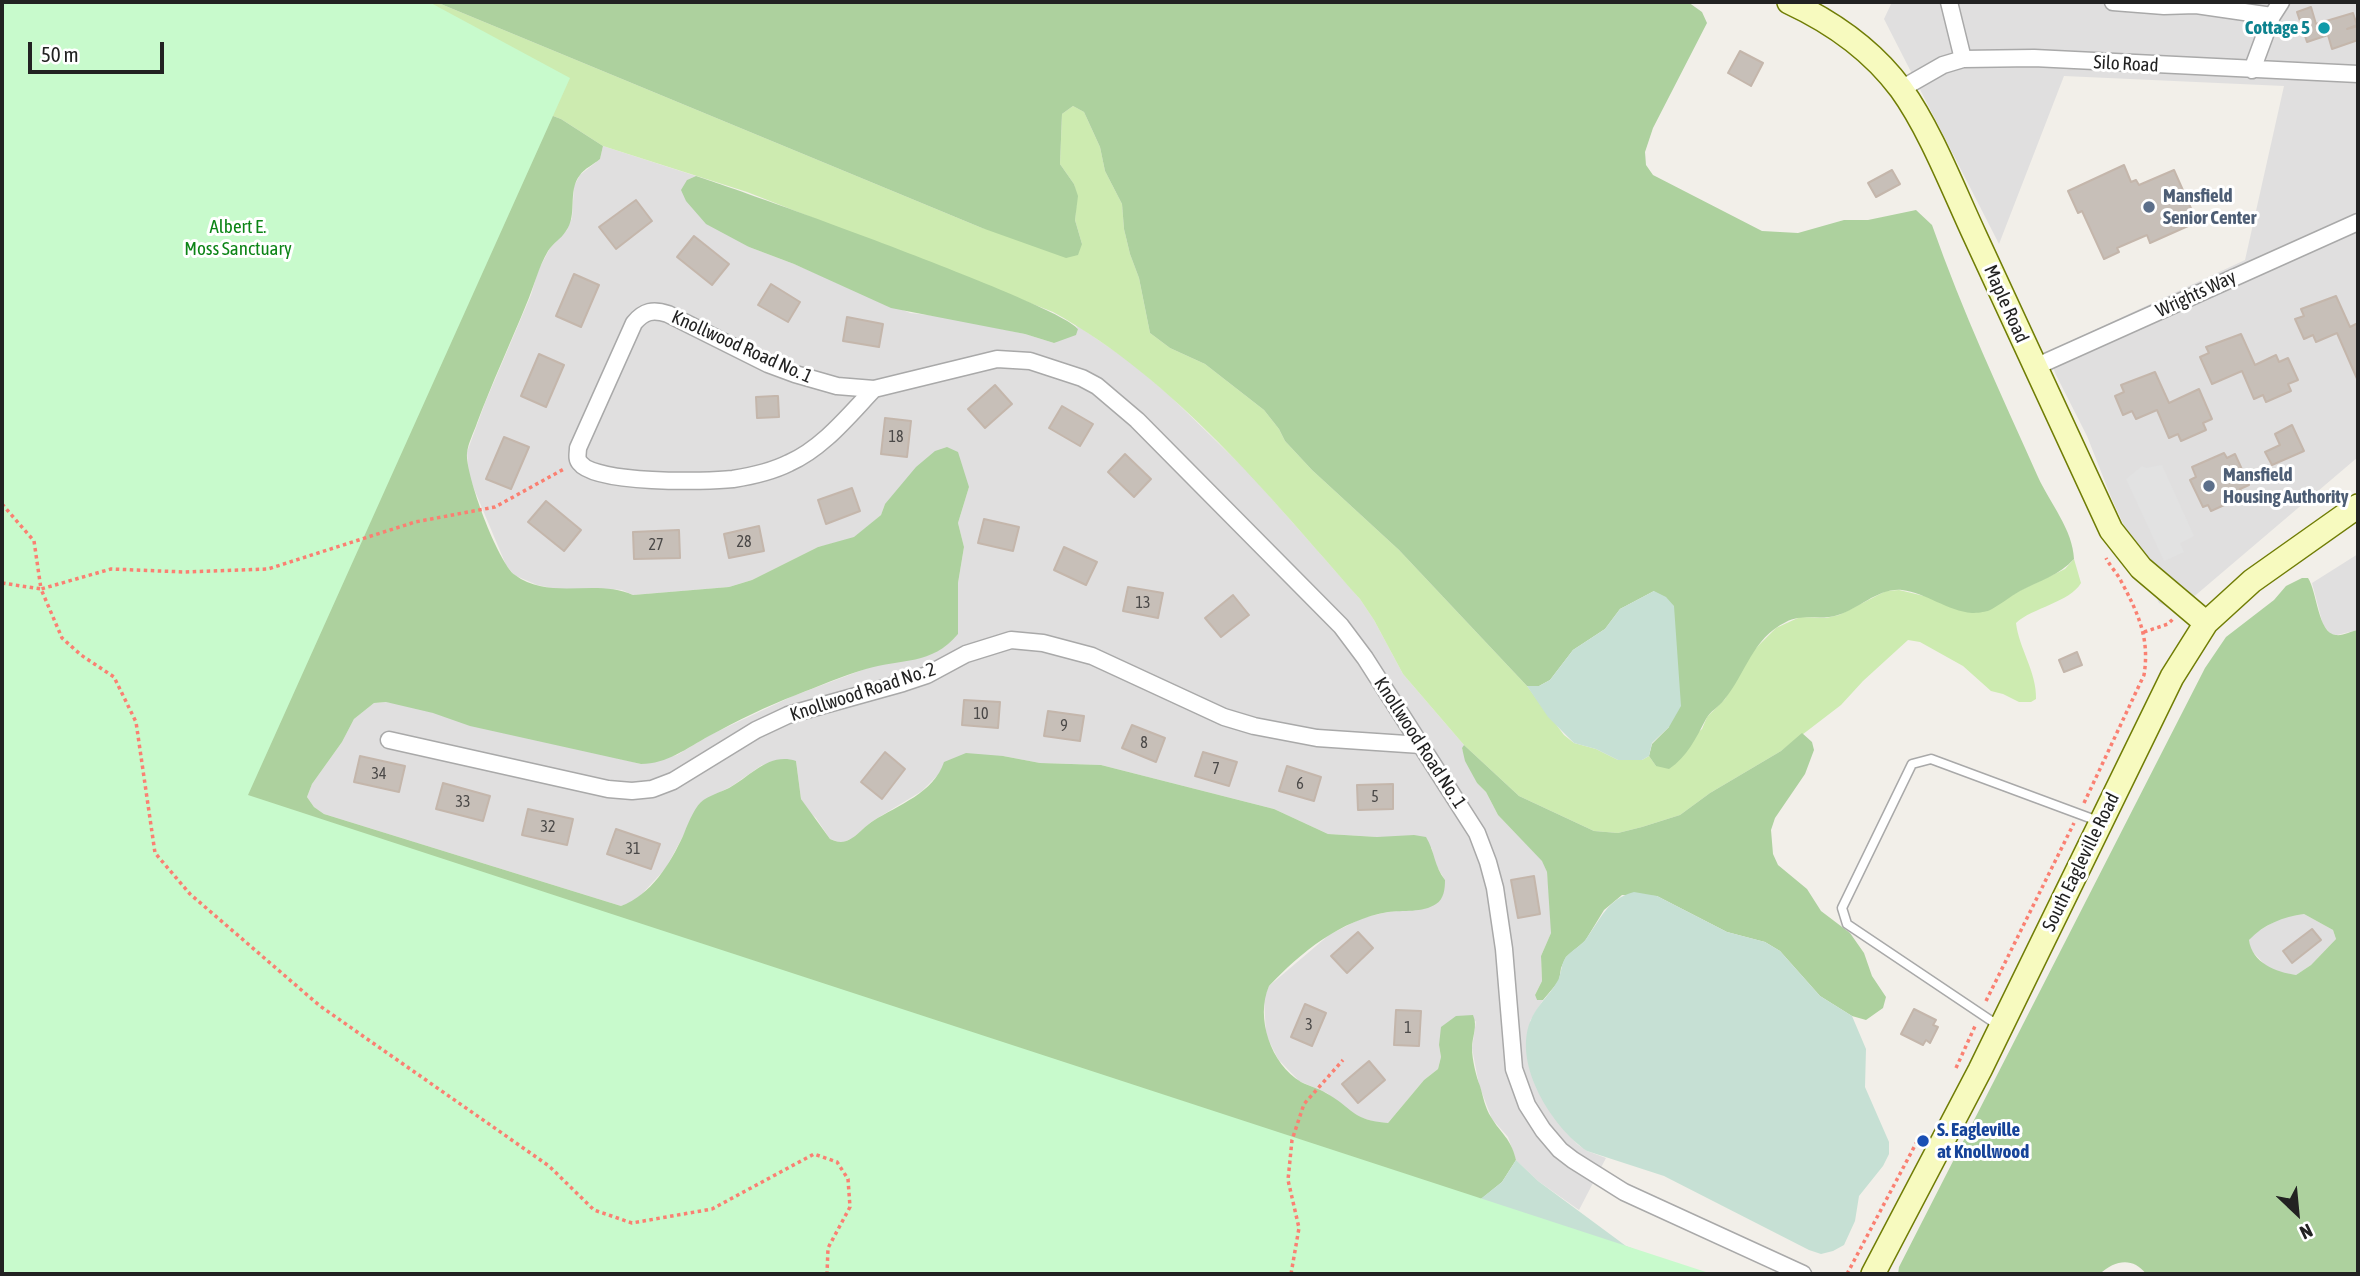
<!DOCTYPE html>
<html>
<head>
<meta charset="utf-8">
<style>
  body { margin:0 }
  #map { position:relative; width:2360px; height:1276px; overflow:hidden; background:#f2efe9; font-family:"Asap Condensed",sans-serif }
  canvas { display:block }
  .frame { position:absolute; inset:0; border:4px solid #222; pointer-events:none }
  .north { position:absolute; left:2262px; top:1178px; width:70px; height:70px; -webkit-text-stroke:5px #fff; paint-order:stroke; rotate:154deg; font-size:19px; font-weight:700; line-height:28px; text-align:center; color:#222 }
  .north::after { content:''; display:block; margin:auto; width:24px; height:32px; background:#222; clip-path:polygon(50% 0,100% 100%,50% 72%,0 100%) }
  .scale { position:absolute; left:28px; top:42px; width:136px; height:32px; box-sizing:border-box; border:4px solid #222; border-top:0; padding-left:9px; font-size:21px; line-height:24px; white-space:nowrap; color:#222; -webkit-text-stroke:5px #fff; paint-order:stroke }
</style>
</head>
<body>
<div id="map">
<canvas width="2360" height="1276"></canvas>
<div class="frame"></div>
<div class="north">N</div>
<div class="scale">50 m</div>
</div>
<script>
const g = document.querySelector('canvas').getContext('2d');
g.lineJoin = 'round';
function fillPath(path, color) { g.fillStyle = color; g.fill(path, 'evenodd'); }
function stroke(path, color, width, dash) { g.strokeStyle = color; g.lineWidth = width; g.lineCap = dash ? 'butt' : 'round'; g.setLineDash(dash || []); g.stroke(path); }
function write(font, color, halo, rows, align = 'center') {
  g.font = font + ' "Asap Condensed",sans-serif'; g.lineWidth = 6; g.setLineDash([]); g.textBaseline = 'middle'; g.strokeStyle = halo; g.fillStyle = color; for (const [text, x, y, turn = 0] of rows) {
    g.save(); g.translate(x, y); g.rotate((+turn || 0) * Math.PI / 180); g.textAlign = isNaN(turn) ? turn : align; if (halo) g.strokeText(text, 0, 0); g.fillText(text, 0, 0); g.restore();
  }
}
fillPath(new Path2D(`
  M1892,2H2358V457L2177,611L2159,603L2111,497L2087,436L2056,375L2047,352L2245,260L2284,86L2064,76L1999,244L1884,19Z
  M603,146L696,176L687,180L749,247L794,264L910,313L946,317L1025,334L1054,343L1078,329L1075,324L1129,361L1169,395L1250,474L1360,599L1374,620L1403,674L1464,745L1462,749L1477,783L1486,792L1498,815L1543,861L1547,872L1552,921L1551,933L1541,956L1542,981L1535,995L1537,1000H1543L1530,1021L1552,1114L1577,1144L1587,1151L1606,1158L1579,1210L1538,1181L1516,1160L1508,1137L1492,1119L1479,1085L1472,1048L1476,1021L1439,1045L1441,1057L1438,1069L1424,1080L1388,1123L1375,1122L1356,1116L1327,1093L1299,1081L1278,1059L1266,1035L1264,998L1269,986L1329,935L1362,918L1388,912L1426,908L1445,880L1433,860L1432,848L1377,837L1328,834L1274,809L1101,765L1040,763L1003,756L940,773L922,791L871,822L853,838L841,843L830,839L816,818L807,810L801,799L796,761L762,765L732,786L701,802L666,868L641,895L632,902L621,906L324,814L314,807L307,797L312,784L342,742L354,719L374,703L387,702L399,704L641,764L677,755L710,735L793,696L958,634V583L964,547L958,523L969,487L885,504L881,515L854,538L818,547L752,580L729,587L633,595L622,590L610,589L561,590L537,585L514,575L506,565L469,477L467,452L485,403L531,295L538,271L550,248L567,230L572,218L574,186L580,175L600,159Z
  M2358,554V630L2337,635L2331,634L2323,625L2312,583Z
  M2304,914L2333,930L2336,939L2311,965L2296,975L2277,972L2268,968L2250,949L2249,940L2255,933L2282,917Z`), '#e0dfdf');
fillPath(new Path2D(`
  M292,2H436L982,228L1082,244L1075,220L1077,196L1074,184L1060,164L1062,114L1073,106L1084,112L1100,147L1105,171L1122,204L1124,229L1130,254L1139,278L1150,333L1170,348L1205,364L1264,410L1279,429L1285,441L1312,470L1399,550L1527,686L1564,735L1574,743L1596,749L1618,760H1642L1649,756L1656,766L1702,729L1707,717L1725,699L1751,653L1776,628L1800,617L1826,618L1839,615L1886,591L1899,590L1987,611L2019,591L2065,569L2074,559L2081,583C2070,602 2032,608 2016,623C2019,649 2037,672 2036,699L2031,702H2019L2003,694L1991,691L1963,666L1920,642L1908,640L1863,681L1841,705L1781,751L1710,793L1680,815L1642,827L1618,833L1594,831L1519,796L1464,745L1403,674L1374,620L1360,599C1267,494 1177,381 1053,312L747,192L603,146L561,119L347,38Z`), '#cdebb0');
fillPath(new Path2D(`
  M2,2L347,38L561,119L603,146L600,159C594,164 584,169 580,175C567,191 578,215 566,231C561,239 553,243 548,251C538,268 534,287 526,305C510,344 492,383 477,423C474,432 468,443 467,453C465,474 498,563 515,575C550,601 596,578 633,595L729,587L752,580L818,547L854,537L881,515L885,504L916,467L935,451L947,447L958,452L969,487L958,523L964,547L958,583V634C931,666 902,658 866,669C842,676 819,686 796,695C767,706 737,721 709,736C687,748 667,764 641,764L470,726L433,713L386,702L374,703L354,719L342,742L312,784L307,797L314,807L324,814L621,906C651,895 670,864 683,836C687,826 693,810 701,802C708,796 721,792 729,788C751,776 769,752 796,761L801,799L830,839C833,840 837,842 841,842C853,842 863,827 873,821C898,805 934,793 944,762L966,753L1003,756L1040,763L1101,765L1274,809L1328,834L1377,837L1414,835L1426,837C1435,852 1434,866 1445,880C1445,889 1444,899 1436,904C1423,913 1402,910 1388,912C1341,920 1301,952 1269,986C1255,1018 1271,1064 1301,1082C1309,1086 1318,1088 1326,1093C1353,1108 1351,1120 1388,1123L1424,1080L1438,1069L1441,1057L1439,1045L1441,1027L1456,1016L1473,1015C1478,1026 1472,1037 1472,1048C1472,1059 1476,1076 1480,1086C1483,1096 1485,1108 1491,1117C1501,1134 1511,1138 1516,1160L1502,1182L1396,1268L2,1274Z
  M436,2H1688L1702,12L1707,23L1653,128L1645,152L1646,165L1653,175L1762,231L1798,233L1844,220H1868L1916,210L1932,225C1962,311 2001,394 2038,477C2050,503 2073,530 2074,559C2060,575 2039,581 2020,591C2009,597 1999,606 1988,611C1984,612 1977,613 1972,613C1948,611 1926,593 1902,590C1878,588 1859,609 1838,615C1821,621 1803,613 1786,622C1752,638 1746,674 1724,700C1719,707 1710,711 1706,719C1696,738 1687,757 1669,769L1656,766L1649,756L1652,744L1669,727L1654,591L1620,609L1605,629L1573,650L1550,680L1539,686H1527L1399,550L1312,470L1285,441L1279,429L1264,410L1205,364L1170,348L1150,333L1139,278L1130,254L1124,229L1122,204L1105,171L1100,147L1084,112L1073,106L1062,114L1060,164L1074,184L1078,196L1075,220L1082,244L1078,255L1066,258L982,228Z
  M696,176C743,191 1064,306 1078,329L1076,335L1054,343L1025,334L891,308L794,264L749,247L706,224L686,201L681,190L687,180Z
  M2302,578H2308C2317,591 2318,634 2336,635C2343,636 2351,631 2358,630V1274H2146C2133,1257 2115,1260 2100,1274H1898L1899,1267L2205,668L2226,637L2274,600L2286,586ZM2304,914L2333,930L2336,939L2311,965L2296,975C2276,972 2252,963 2249,940C2264,924 2283,917 2304,914Z
  M1802,733L1812,742L1814,750L1805,774L1775,818L1771,830L1773,854L1778,865L1807,889L1821,911L1850,933L1864,953L1872,976L1886,997L1883,1008L1866,1020L1852,1016L1820,996L1780,951L1765,942L1727,932L1657,896L1622,895L1604,910L1585,941L1566,957L1561,968L1559,981L1543,1000H1537L1535,995L1542,981L1541,956L1551,933L1547,872L1542,861L1498,815L1486,792L1477,783L1465,761L1462,748L1464,745L1519,796L1594,831L1618,833L1642,827L1680,815L1710,793L1781,751Z`), '#add19e');
fillPath(new Path2D(`
  M1654,591L1666,597L1674,606L1681,706L1669,727L1652,743L1649,756L1642,760H1618L1596,749L1574,743L1548,717L1527,686H1539L1550,680L1573,650L1605,629L1620,609Z
  M1634,892L1657,896L1727,932L1765,942L1780,951L1820,996L1852,1016L1866,1049L1865,1087L1889,1142V1154L1883,1166L1859,1196L1855,1221L1844,1245L1833,1251L1821,1254L1809,1250L1664,1176L1587,1151C1552,1127 1513,1065 1530,1022C1536,1006 1549,996 1557,982C1562,975 1560,965 1566,957C1572,950 1581,946 1586,939C1601,919 1607,899 1634,892Z
  M1516,1160L1538,1181L1626,1246L1699,1274H1386L1502,1182Z`), '#c6e0d4');
fillPath(new Path2D(`
  M2,2H429L570,78L248,795L1712,1274H2Z`), '#c8facc');
fillPath(new Path2D(`
  M2162,465L2194,536L2180,543L2184,552L2164,561L2126,479L2142,466L2146,468Z`), '#e2e2e2');
const building = new Path2D(`
  M2311,7L2316,24L2353,13L2357,25L2347,29L2358,26V40L2332,49L2328,35L2307,42L2297,12Z
  M1740,51L1763,63L1751,86L1728,73Z
  M2124,165L2131,182L2136,180L2139,185L2174,170L2197,222L2150,243L2147,235L2117,248L2119,252L2104,259L2082,211L2078,213L2068,191Z
  M1892,170L1900,184L1876,197L1868,183Z
  M636,200L652,221L616,249L599,227Z
  M694,236L729,264L712,285L677,257Z
  M574,274L599,285L581,327L556,316Z
  M771,284L800,302L788,322L758,305Z
  M2336,296L2350,327L2358,323V381L2337,333L2316,342L2313,335L2304,339L2295,319L2304,316L2301,309Z
  M847,317L883,324L879,347L843,341Z
  M2241,334L2255,365L2276,355L2279,362L2288,358L2298,380L2288,384L2291,391L2266,402L2263,395L2254,399L2242,371L2212,384L2200,357L2209,353L2206,347Z
  M539,354L564,365L546,407L521,396Z
  M2155,372L2169,403L2199,389L2212,419L2203,423L2206,430L2181,441L2178,434L2169,438L2157,410L2136,419L2132,411L2123,415L2115,396L2124,392L2121,385Z
  M995,385L1012,404L985,428L968,409Z
  M775,396H778L779,417L757,418L756,397Z
  M1062,406L1093,424L1080,446L1049,428Z
  M885,418L911,421L907,457L881,454Z
  M2292,425L2304,451L2272,465L2265,452L2280,445L2275,434Z
  M504,437L529,447L511,489L486,479Z
  M2224,453L2227,458L2235,454L2249,485L2240,489L2244,496L2211,511L2208,505L2203,507L2190,480L2196,477L2192,467Z
  M1125,454L1151,479L1134,497L1108,472Z
  M852,488L860,511L826,524L818,500Z
  M546,501L581,530L564,551L528,522Z
  M984,519L1019,527L1013,551L978,543Z
  M759,526L764,551L729,558L724,534Z
  M679,530L680,558L634,559L633,532Z
  M1064,547L1097,562L1086,585L1054,570Z
  M1128,587L1163,593L1158,618L1123,611Z
  M1233,595L1249,615L1221,637L1205,618Z
  M2077,652L2082,665L2064,672L2059,660Z
  M964,700L1000,702L998,728L962,725Z
  M1048,711L1084,716L1080,741L1044,736Z
  M1132,725L1165,738L1156,762L1122,748Z
  M885,752L905,769L882,799L861,782Z
  M1203,752L1237,762L1229,786L1195,776Z
  M360,756L405,766L399,792L354,782Z
  M1287,766L1321,777L1314,801L1279,791Z
  M443,783L490,796L483,821L436,809Z
  M1393,784V809L1358,810L1357,785Z
  M528,809L573,819L567,845L522,835Z
  M616,829L660,844L651,869L607,854Z
  M1534,876L1540,914L1518,918L1511,880Z
  M2312,929L2321,940L2292,963L2283,951Z
  M1358,932L1373,948L1347,973L1331,956Z
  M1305,1004L1326,1013L1312,1046L1291,1037Z
  M1914,1009L1936,1020L1933,1025L1938,1027L1930,1043L1926,1040L1923,1045L1901,1034Z
  M1396,1010L1421,1011L1419,1046L1394,1045Z
  M1369,1061L1385,1080L1358,1103L1342,1084Z`);
fillPath(building, '#c7bfb8');
stroke(building, '#c4b6ab', 2);
const lane = new Path2D(`
  M1999,1026L1847,924L1842,908L1912,764L1931,759L2098,821`);
const street = new Path2D(`
  M1949,2L1963,59
  M2113,2L2164,6L2196,5L2272,16
  M2252,70L2272,16L2281,2
  M1901,89L1943,65L1963,59L2034,58L2358,74
  M2035,367L2358,222
  M874,389C849,415 823,448 789,463C771,472 752,476 733,479C706,482 595,484 580,463C576,459 578,453 578,448L634,323C644,311 653,309 668,314L768,364L795,374L837,386L874,389L997,359L1030,361L1082,378L1097,386L1137,420L1341,626L1365,658L1477,833L1488,862L1495,888L1504,949L1514,1069L1527,1105L1543,1130L1560,1150L1573,1160L1624,1192L1803,1274
  M389,740L608,789L632,791L652,789L673,781L756,730L788,715L903,683L927,675L966,654L1011,640L1043,643L1092,656L1224,717L1254,726L1317,738L1421,745`);
const secondary = new Path2D(`
  M1789,2C1832,22 1872,50 1901,89C1930,129 1954,191 1975,236C2021,334 2065,432 2111,530L2141,568L2206,623
  M1873,1274L1980,1070L2172,677L2206,623L2252,581L2358,506`);
stroke(lane, '#a9a9a9', 11);
stroke(street, '#a9a9a9', 19);
stroke(secondary, '#707d05', 26);
stroke(new Path2D(`
  M2,504L34,541L41,589L111,569L185,572L268,569L415,522L495,507L564,469
  M2,583L41,589L62,638L81,655L114,677L136,722L155,853L190,894L320,1006L549,1166L594,1210L632,1223L712,1209L814,1154L837,1162L848,1179L850,1207L828,1248L827,1274
  M2144,632L2168,624L2173,619
  M2084,803L2144,675C2150,638 2138,613 2121,581C2117,573 2110,566 2106,558
  M1986,1001L2074,823
  M1956,1068L1976,1024
  M1291,1274L1299,1228L1288,1180L1292,1140L1304,1104L1343,1060
  M1847,1274L1921,1134`), '#fa8072', 3.5, [3.5, 3.5]);
stroke(lane, '#fff', 8);
stroke(street, '#fff', 16);
stroke(secondary, '#f7fabf', 23);
for (const [x, y, r, color] of [
  [2324,28,7,"#0f9aa8"],
  [2149,207,7,"#5c6f8a"],
  [2209,486,7,"#5c6f8a"],
  [1923,1141,7,"#1a4fb4"]
]) { const dot = new Path2D(); dot.arc(x, y, r, 0, 2 * Math.PI); g.fillStyle = color; g.fill(dot); stroke(dot, '#fff', 2.5); }
write('16px', '#4b4948', null, [
  ["18",896,437],
  ["28",744,542],
  ["27",656,545],
  ["13",1143,603],
  ["10",981,714],
  ["9",1064,726],
  ["8",1144,743],
  ["7",1216,769],
  ["34",379,774],
  ["6",1300,784],
  ["5",1375,797],
  ["33",463,802],
  ["32",548,827],
  ["31",633,849],
  ["3",1309,1025],
  ["1",1408,1028]
]);
write('bold 19px', '#0d838f', '#fff', [
  ["Cottage 5",2310,28]
], 'right');
write('19px', '#222', '#fff', [
  ["Silo Road",2126,64,3],
  ["Wrights Way",2196,294,-25],
  ["Maple Road",2006,304,66],
  ["Knollwood Road No. 1",742,347,24],
  ["Knollwood Road No. 2",863,692,-18],
  ["Knollwood Road No. 1",1420,743,57],
  ["South Eagleville Road",2081,862,-64]
]);
write('bold 19px', '#4e5e75', '#fff', [
  ["Mansfield",2163,196],
  ["Senior Center",2163,218],
  ["Mansfield",2223,475],
  ["Housing Authority",2223,497]
], 'left');
write('19px', '#0c8416', '#fff', [
  ["Albert E.",238,227],
  ["Moss Sanctuary",238,249]
]);
write('bold 19px', '#164399', '#fff', [
  ["S. Eagleville",1937,1130],
  ["at Knollwood",1937,1152]
], 'left');
</script>
</body>
</html>
